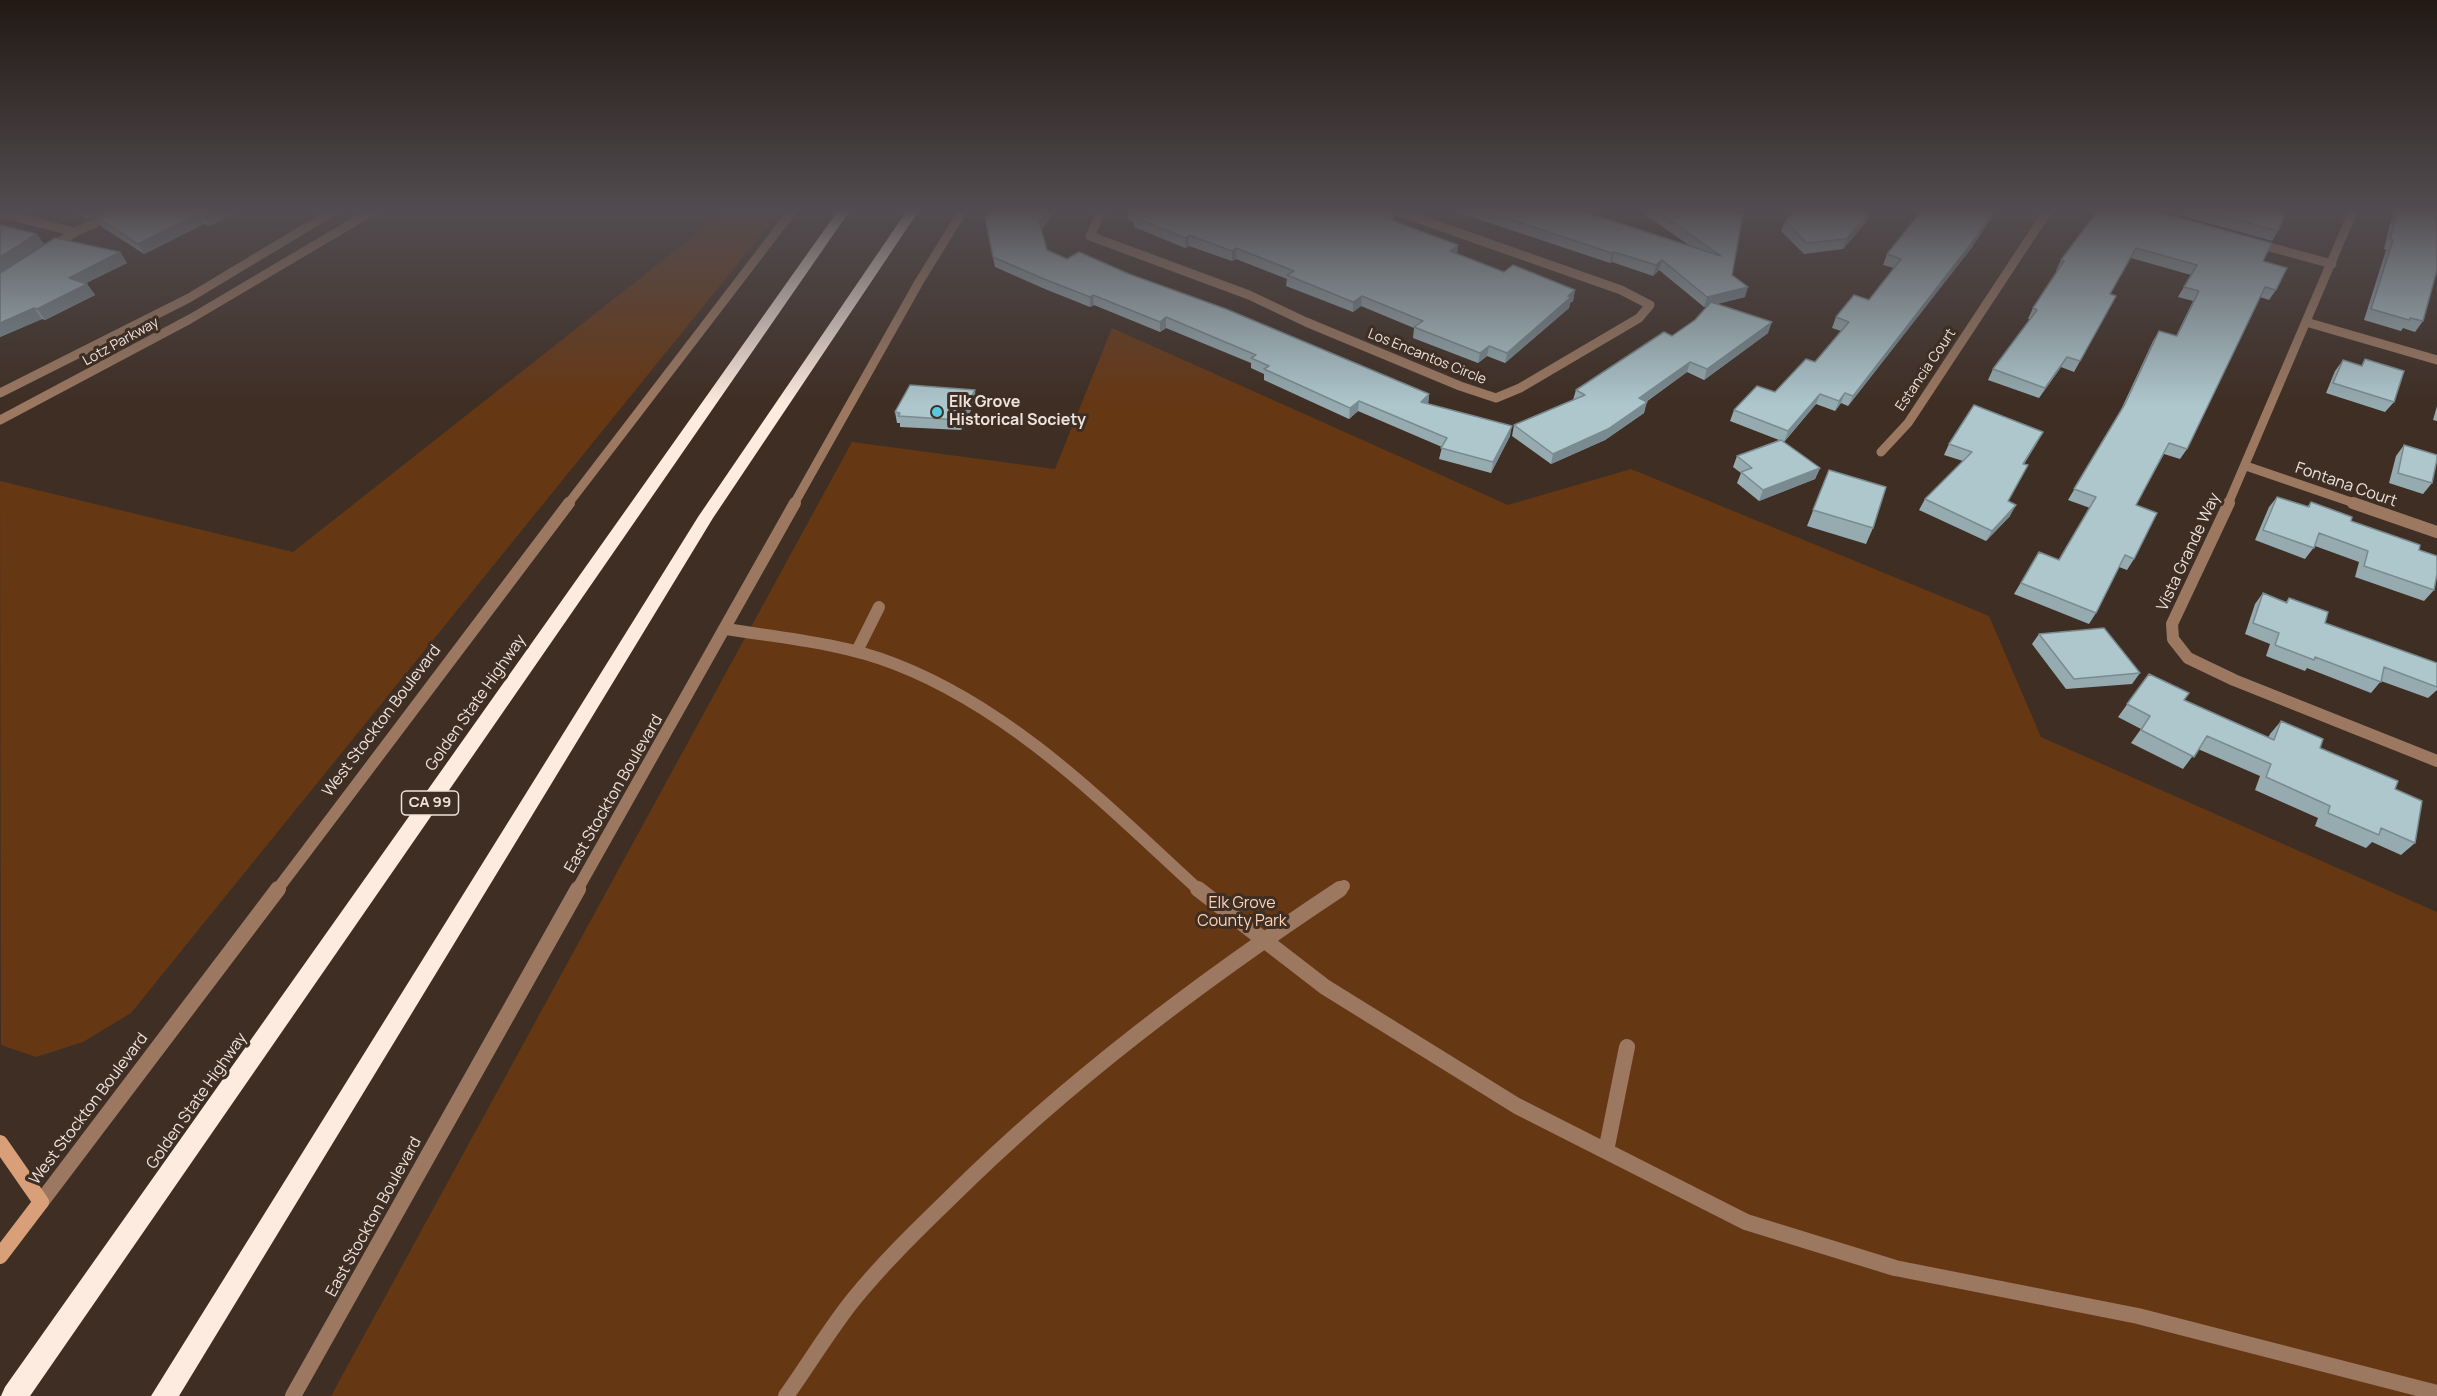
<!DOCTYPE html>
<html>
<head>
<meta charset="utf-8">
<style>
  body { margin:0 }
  canvas { display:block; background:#3e2e24 }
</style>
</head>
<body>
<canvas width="2437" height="1396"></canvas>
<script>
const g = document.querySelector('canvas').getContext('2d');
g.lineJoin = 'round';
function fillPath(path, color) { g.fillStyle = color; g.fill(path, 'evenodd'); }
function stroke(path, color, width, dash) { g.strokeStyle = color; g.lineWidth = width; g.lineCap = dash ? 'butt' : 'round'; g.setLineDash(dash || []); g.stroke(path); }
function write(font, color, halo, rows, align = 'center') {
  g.font = font + ' Manrope,sans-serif'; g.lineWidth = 6; g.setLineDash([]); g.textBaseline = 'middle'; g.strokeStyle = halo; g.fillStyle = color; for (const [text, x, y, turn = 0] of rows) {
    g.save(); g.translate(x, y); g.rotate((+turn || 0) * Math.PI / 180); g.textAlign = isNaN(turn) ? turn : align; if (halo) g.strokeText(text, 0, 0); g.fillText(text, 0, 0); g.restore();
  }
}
fillPath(new Path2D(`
  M728,209H782L131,1013L83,1042L36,1057L1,1045L0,481L293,552Z
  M1112,328L1508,505L1631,469L1989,616L2041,737L2437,912V1396H331L852,442L1055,469Z`), '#663713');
stroke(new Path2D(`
  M726,629C782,638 842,643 895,664C1014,710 1107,806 1199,890
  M857,651L879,607
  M1337,890L1344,886`), '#9c7860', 12);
stroke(new Path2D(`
  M1198,889L1325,987L1517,1106L1746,1222L1895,1268L2138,1316L2437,1393
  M1606,1151L1627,1047
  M786,1396C809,1364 829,1330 853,1300C883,1263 917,1230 950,1198C1068,1081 1201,981 1340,889`), '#9c7860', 16);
stroke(new Path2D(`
  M1103,209L1090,236L1249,295L1306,322L1460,386L1496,398L1520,388L1639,318L1650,305L1621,290L1391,209
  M0,213L75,232
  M2255,243L2332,264
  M51,248L75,232L126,209
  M2306,322L2437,360
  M0,393L189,298L337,209
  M0,420L190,319L376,209
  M1881,452L1908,423L2049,209
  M2246,466L2357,504
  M2228,504L2354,209`), '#9c7860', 9);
stroke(new Path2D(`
  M2229,503L2172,624L2173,639L2188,658L2234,680L2437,761
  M2353,503L2437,532`), '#9c7860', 12);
stroke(new Path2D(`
  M568,504L794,209
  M794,504L919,282L964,209`), '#9c7860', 9);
stroke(new Path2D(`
  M277,890L569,503
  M577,890L795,503`), '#9c7860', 12);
stroke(new Path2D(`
  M41,1202L278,889
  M293,1396L578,889`), '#9c7860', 16);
stroke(new Path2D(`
  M0,1143L41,1202L0,1256`), '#d99f78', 16);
fillPath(new Path2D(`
  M839,209H851L30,1396H1L5,1387Z
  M908,209H920L713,518L179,1396H151L698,517Z`), '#fdebdf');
fillPath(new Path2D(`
  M74,209H109L88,219Z
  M240,209L210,226L204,224L144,254L102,227L96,217Z
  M993,209H1058L1041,229L1047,250L1067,259L1129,274L1429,394L1428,404L1510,436L1491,473L1439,459L1442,447L1358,411L1349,419L1264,380V374L1251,368V363L1166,328L1160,332L1094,305L1090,307L1045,289L995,267L985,217Z
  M1448,209H1575L1690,246L1637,209H1718L1732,275L1745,297L1717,304L1768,333L1704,380L1687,372L1646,402L1644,413L1605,440L1551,464L1512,436L1514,425L1573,400L1576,390L1672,336L1695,320L1708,306L1704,307L1659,270L1653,276L1612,262L1610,263Z
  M2099,209L2263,261L2276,290L2269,300L2260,297L2187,449L2180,459L2164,454L2136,505L2134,559L2127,570L2119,567L2096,613L2089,624L2014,594L2039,552L2059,560L2090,508L2068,500L2119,414L2153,341L2159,331L2176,336L2193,301L2178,297L2191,275L2131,258L2110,294L2116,296L2074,372L2061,367L2039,398L1988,380L1993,369L2030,319H2028L2033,308L2057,271H2056L2061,260Z
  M2157,209H2287L2278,231L2272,241Z
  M2395,209H2437L2423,321L2415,332L2403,328L2401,331L2364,320L2386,250L2384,249L2390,224Z
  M1128,210L1394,217L1393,221L1458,245L1457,254L1504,272L1575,290L1573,301L1570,303L1569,308L1505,363L1487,356L1478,363L1413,338L1414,328L1361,306L1353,312L1286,286L1287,279L1236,259L1232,261L1189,246L1185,248L1134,227V222L1128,220Z
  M1871,211L1867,221L1843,249L1804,254L1781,231L1785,221Z
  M1973,246L1848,406L1841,403L1835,411L1816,404L1784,442L1820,468L1815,479L1759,501L1737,483L1741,473L1733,467L1737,456L1779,440L1730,421L1734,410L1775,392L1815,362L1841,331L1832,328L1836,317L1869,300L1894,268L1883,265L1887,254Z
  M120,252L127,263L86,283L87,284L95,295L45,320L42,319L0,337V273Z
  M2365,359L2394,402L2385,412L2326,393L2335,371L2343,360L2361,366Z
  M976,400L961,430L900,427V423H897L895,412Z
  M2437,406V421L2433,420Z
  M2037,443L2024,464L2008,501L2010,516L1986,541L1919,510L1925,499L1963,461L1944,455L1949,444Z
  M2404,445L2432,483L2423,494L2389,483L2396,456Z
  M1829,470L1873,528L1866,544L1807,526Z
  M2277,497L2307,507L2311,502L2351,521L2419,550L2434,590L2424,601L2355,577L2359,562L2315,546L2305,559L2255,540L2269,507Z
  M2263,593L2286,602L2289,598L2325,623L2437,663V690L2428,698L2381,681L2371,693L2307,668L2305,671L2266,656L2270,644L2245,634L2255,604Z
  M2039,634L2140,673L2132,684L2066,689L2032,644Z
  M2149,674L2184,700L2268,738L2270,734L2281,721L2320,748L2395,789L2415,843L2401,855L2372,842L2366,848L2315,826L2318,818L2255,790L2260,776L2198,749L2183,769L2131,743L2141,729L2118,717Z`), '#95abb0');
fillPath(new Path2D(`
  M82,209H109L88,219Z
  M216,209H240L210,226L204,216Z
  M1049,209H1058L1040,231L1039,221Z
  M1395,209L1394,217L1390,230L1391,220Z
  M1996,209H1998L1973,246L1848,406L1853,396Z
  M1871,211L1867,221L1843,249L1846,239Z
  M198,214L204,224L144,254L138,244Z
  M37,234L44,244L0,273V257Z
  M1189,235V246L1185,248V238Z
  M1458,245L1457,255L1450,251Z
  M1236,248V259L1232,261V251Z
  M120,252L127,263L76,288L69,278Z
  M1614,252L1612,262L1610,263L1612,253Z
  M1662,260L1659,270L1653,276L1656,265Z
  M87,284L95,295L45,320L37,309Z
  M1748,287L1745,297L1704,307L1707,297Z
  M1575,290L1573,301L1570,303L1569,308L1505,363L1507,353Z
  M1093,295L1094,305L1090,307V297Z
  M1362,296L1361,306L1353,312V302Z
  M34,308L42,319L0,337V323Z
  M1166,317V328L1160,332V322Z
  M1772,322L1768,333L1704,380L1707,369Z
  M1489,346L1487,356L1478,363L1480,353Z
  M2067,357L2061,367L2039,398L2045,388Z
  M1690,362L1687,372L1636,409L1639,398Z
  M975,390L976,400L961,430L959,420Z
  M1845,393L1841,403L1835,411L1839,401Z
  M1429,394L1428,405L1421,402Z
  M1820,394L1816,404L1784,442L1788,431Z
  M1359,401L1358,411L1349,419L1350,408Z
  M1647,402L1644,413L1605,440L1551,464L1553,454Z
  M1512,426L1510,436L1491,473L1493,462Z
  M1820,468L1815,479L1759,501L1763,490Z
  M2016,505L2010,516L1986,541L1992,531Z`), '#798b90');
const building = new Path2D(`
  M112,209H216L204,216L198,214L138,244L96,217Z
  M993,209H1049L1039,221L1047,250L1067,259L1079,252L1129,274L1226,309L1429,394L1421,402L1512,426L1493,462L1441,448L1447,438L1359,401L1350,408L1264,369L1269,366L1251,358L1256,355L1166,317L1160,322L1093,295L1090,297L1044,279L993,257L985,217Z
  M1129,209H1395L1391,220L1458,245L1450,251L1504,272L1513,265L1575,290L1568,296L1571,297L1507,353L1489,346L1480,353L1414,327L1423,321L1362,296L1353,302L1287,275L1294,271L1236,248L1232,251L1189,235L1185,238L1134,217L1139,215L1128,210Z
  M1479,209H1575L1721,256L1654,209H1718L1743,214L1732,275L1748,287L1707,297L1662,260L1656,265L1614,252L1612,253Z
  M1797,209H1866L1871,211L1846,239L1807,243L1785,221Z
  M1923,209H1996L1977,236L1853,396L1845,393L1839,401L1820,394L1788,431L1734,410L1757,386L1775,392L1806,359L1815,362L1849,322L1836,317L1854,295L1869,300L1901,259L1887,254Z
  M2099,209H2147L2272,243L2263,261L2287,268L2276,290L2265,287L2187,449L2169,443L2136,505L2157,513L2134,559L2125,555L2096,613L2021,583L2039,552L2059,560L2096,497L2074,489L2125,404L2159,331L2177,336L2199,291L2184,287L2197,265L2136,248L2110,294L2116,296L2080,361L2067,357L2045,388L1993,369L2037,310L2033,308L2064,261L2061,260Z
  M2199,209H2287L2278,231Z
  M2398,209H2437V270L2423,321L2410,318L2409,320L2371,309L2393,240L2390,239Z
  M0,225L37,234L0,257Z
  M55,238L120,252L69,278L87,284L37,309L34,308L0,323V273Z
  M1711,302L1772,322L1707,369L1690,362L1639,398L1647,402L1608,429L1553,454L1514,425L1585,395L1576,390L1664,332L1672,336L1695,320Z
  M2365,359L2404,371L2394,402L2333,383L2343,360L2362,366Z
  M910,385L975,390L959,420L898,416L900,413L895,412Z
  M1974,405L2043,432L2023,464L2028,465L2008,501L2016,505L1992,531L1925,499L1972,452L1949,444Z
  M1781,440L1820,468L1763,490L1741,472L1752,468L1737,456Z
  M2404,445L2437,455V459L2432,483L2398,473Z
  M1829,470L1886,487L1873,528L1813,510Z
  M2277,497L2309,507L2311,502L2352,517L2351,521L2420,545L2419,550L2437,556V574L2434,590L2364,566L2368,551L2319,533L2314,548L2263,530Z
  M2263,593L2287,603L2289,598L2328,612L2325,623L2437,663V687L2384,667L2381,682L2315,657L2314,660L2275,645L2279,633L2253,623Z
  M2104,628L2140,673L2074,679L2039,634Z
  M2149,674L2189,693L2184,700L2274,740L2281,721L2323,739L2320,748L2398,781L2395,789L2422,801L2415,843L2381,828L2379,835L2328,813L2330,806L2266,777L2271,764L2207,736L2194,757L2141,730L2150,716L2127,704Z`);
fillPath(building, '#adc7cd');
stroke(building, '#798b90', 1.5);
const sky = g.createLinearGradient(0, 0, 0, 405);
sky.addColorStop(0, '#221914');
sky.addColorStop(0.52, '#524c50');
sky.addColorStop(1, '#524c5000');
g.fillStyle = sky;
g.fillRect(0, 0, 2437, 405);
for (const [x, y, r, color] of [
  [937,412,6,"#56c9e1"]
]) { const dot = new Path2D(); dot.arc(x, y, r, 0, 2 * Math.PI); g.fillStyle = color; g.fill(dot); stroke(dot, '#3e2e24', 2); }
write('14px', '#ede3dc', '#3e2e24', [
  ["Lotz Parkway",121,342,-29],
  ["Los Encantos Circle",1427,357,22],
  ["Estancia Court",1926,370,-56]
]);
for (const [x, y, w] of [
  [430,803,57]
]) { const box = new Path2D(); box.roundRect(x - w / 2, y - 12, w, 24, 4.5); g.fillStyle = '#3e2e24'; g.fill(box); stroke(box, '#ede3dc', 1.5); }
write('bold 15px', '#ede3dc', null, [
  ["CA 99",430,803]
]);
write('bold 16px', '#ede3dc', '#3e2e24', [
  ["Elk Grove",949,403],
  ["Historical Society",949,421]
], 'left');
write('16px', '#ede3dc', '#3e2e24', [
  ["Fontana Court",2346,485,19],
  ["Vista Grande Way",2189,552,-65],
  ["Golden State Highway",476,703,-55],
  ["West Stockton Boulevard",382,721,-53],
  ["East Stockton Boulevard",614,794,-60],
  ["Golden State Highway",197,1101,-55],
  ["West Stockton Boulevard",89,1109,-53],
  ["East Stockton Boulevard",374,1217,-61]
]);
write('16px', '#fed2b5', '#3e2e24', [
  ["Elk Grove",1242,904],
  ["County Park",1242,922]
]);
</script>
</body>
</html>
